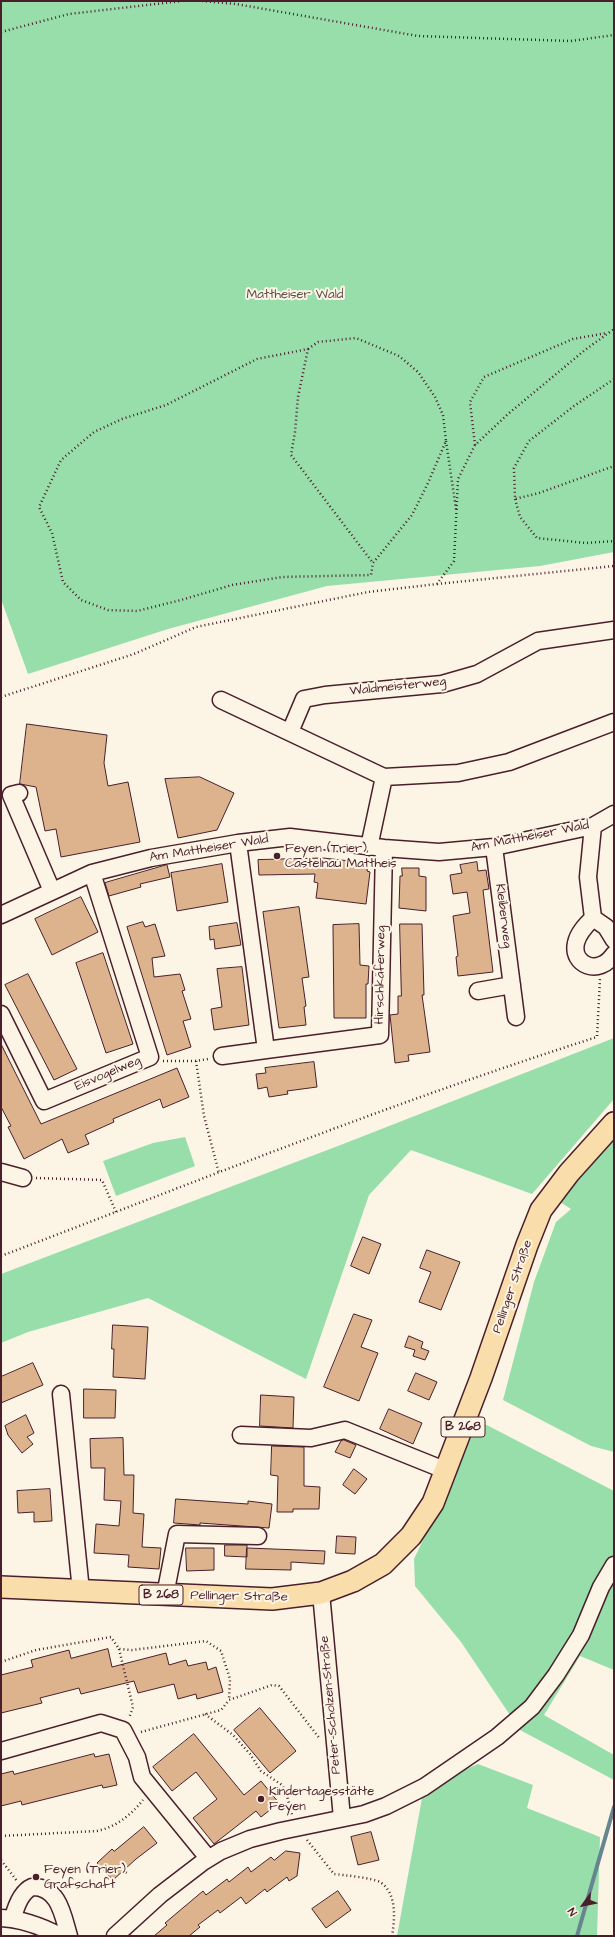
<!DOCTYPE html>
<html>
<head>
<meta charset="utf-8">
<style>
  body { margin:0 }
  #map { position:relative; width:615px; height:1937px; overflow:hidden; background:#fcf5e5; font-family:"Architects Daughter",sans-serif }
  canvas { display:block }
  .frame { position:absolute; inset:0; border:2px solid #4a1f2b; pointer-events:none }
  .north { position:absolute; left:563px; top:1885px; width:40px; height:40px; -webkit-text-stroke:3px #fcf5e5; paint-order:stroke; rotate:237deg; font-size:11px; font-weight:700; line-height:16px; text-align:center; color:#4a1f2b }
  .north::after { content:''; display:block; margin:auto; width:14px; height:18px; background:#4a1f2b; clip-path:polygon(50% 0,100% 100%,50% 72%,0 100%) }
</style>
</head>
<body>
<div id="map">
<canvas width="615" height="1937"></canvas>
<div class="frame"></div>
<div class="north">N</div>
</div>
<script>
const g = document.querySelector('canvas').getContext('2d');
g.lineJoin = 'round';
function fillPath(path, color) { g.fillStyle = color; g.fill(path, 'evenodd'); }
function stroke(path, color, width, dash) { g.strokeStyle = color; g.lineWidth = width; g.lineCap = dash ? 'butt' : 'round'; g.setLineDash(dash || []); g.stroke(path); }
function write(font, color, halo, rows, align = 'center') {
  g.font = font + ' "Architects Daughter",sans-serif'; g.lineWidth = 4; g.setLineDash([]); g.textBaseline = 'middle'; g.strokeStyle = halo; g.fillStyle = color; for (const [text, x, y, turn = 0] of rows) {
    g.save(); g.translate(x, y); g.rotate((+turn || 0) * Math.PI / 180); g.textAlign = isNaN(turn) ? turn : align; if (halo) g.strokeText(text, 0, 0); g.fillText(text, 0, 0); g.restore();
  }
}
fillPath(new Path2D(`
  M1,1H614V552L540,566L327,586L168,629L28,674L1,599Z
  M614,1038V1099L532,1194L411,1150L369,1195L306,1379L148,1298L28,1332L1,1343V1274L338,1146Z
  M185,1137L195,1166L116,1196L103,1161L153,1143Z
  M614,1137V1452L591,1446L503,1400L534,1282L556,1222L571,1209L560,1202Z
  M479,1421L614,1491V1670L580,1656L544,1715L614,1755V1780L520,1730L461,1642L415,1586L414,1559Z
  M478,1764L533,1785L527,1808L600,1837L597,1936H397L424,1787Z`), '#98deab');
stroke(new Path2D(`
  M577,1936L614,1807`), '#66858f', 4);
const building = new Path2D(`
  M27,724L107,735L104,763L108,786L128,782L140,842L61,857L56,829L45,831L36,787L20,784Z
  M200,777L234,793L217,830L178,838L165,779Z
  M323,858L368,863L367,871L370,872L366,904L316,898L318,883L314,882L315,874L259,875L258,860Z
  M477,862L478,871L486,870L489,889L483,890L493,972L458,976L456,957L458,956L453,916L470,913L467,892L453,894L450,875L462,873L460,865Z
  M222,864L228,902L177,911L171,873Z
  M167,865L170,877L140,884L141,887L109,896L105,883Z
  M402,868H419V876L426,877V911L399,908L400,876H402Z
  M81,897L98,932L52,955L35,919Z
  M299,907L309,977L302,978L306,1006L304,1007L306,1025L279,1028L263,912Z
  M143,922L145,927L155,924L165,956L152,958L154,977L180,974L185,990L182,991L191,1019L183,1021L191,1047L167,1055L127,927Z
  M237,923L241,945L215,949L214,939L210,940L209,927Z
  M359,924L360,965L369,966L368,984H366V1018H334L333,925Z
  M400,924H422L424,995H422L430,1052L408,1055L409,1061L395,1063L390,1015L398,1014V996H401Z
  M103,953L133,1044L106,1053L76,963Z
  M242,967L249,1025L214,1030L211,1009L222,1007L217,969Z
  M28,974L77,1069L54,1080L5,985Z
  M1,1044L41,1124L177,1068L189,1097L163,1108L160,1099L113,1119L114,1122L85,1135L89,1144L68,1153L62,1139L24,1159L8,1127L11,1126L1,1107Z
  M314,1062L317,1087L287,1091L288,1094L269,1097L267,1087L258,1089L256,1074L266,1073L265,1068Z
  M363,1237L381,1244L369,1274L351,1266Z
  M427,1250L460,1262L441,1310L419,1302L431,1272L420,1268Z
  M354,1314L372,1320L361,1347L378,1353L359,1401L324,1387Z
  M113,1325L148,1327L145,1379L113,1377L114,1349H112Z
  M409,1336L423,1342L421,1348L429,1351L425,1360L413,1356L415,1350L405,1347Z
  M33,1363L43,1385L1,1403V1377Z
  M416,1373L437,1382L429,1400L408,1391Z
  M84,1389L116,1390L115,1418H84Z
  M261,1395L294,1397L293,1428L260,1426Z
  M389,1409L422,1423L413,1444L380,1429Z
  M26,1415L34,1433L27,1437L33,1444L22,1453L8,1435L5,1426Z
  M123,1438L124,1475H134L133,1513L144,1514L142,1547L161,1548L159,1569L128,1567L129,1555L94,1553L96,1524L119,1526L121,1501L104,1500L105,1468H91L90,1439Z
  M344,1440L356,1445L350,1458L335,1452L341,1441Z
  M272,1446L304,1447V1486L320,1487L319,1509H293V1512H277L278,1476L271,1475Z
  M354,1469L367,1479L355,1494L343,1485Z
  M50,1489L52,1521L34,1522V1512L18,1513L17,1491Z
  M176,1499L248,1504V1501L272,1504L269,1528L200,1523V1525L174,1523Z
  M337,1536L356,1537L355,1554L336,1553Z
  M225,1545H247V1557L225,1556Z
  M186,1548H214V1570L187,1571Z
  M247,1548L325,1551L324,1564L291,1562V1570L246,1569Z
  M108,1649L112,1667L166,1653L169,1665L186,1660L188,1666L206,1662L208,1670L216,1667L223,1692L197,1699L196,1694L178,1699L174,1684L138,1693L134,1681L81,1694L79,1688L40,1698L42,1703L1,1713V1675L33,1667L31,1660L69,1650L71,1658Z
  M260,1708L296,1751L270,1773L234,1730Z
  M194,1734L244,1795L261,1781L279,1803L261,1817L256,1811L214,1844L193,1818L217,1799L196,1772L172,1791L153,1767Z
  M94,1754L95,1757L109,1754L117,1785L103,1788L102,1785L22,1805L21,1801L1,1806V1774L13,1771L14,1774Z
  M144,1827L157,1843L136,1859L113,1880L97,1863L112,1849L114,1851Z
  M371,1832L379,1860L358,1865L351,1837Z
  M286,1851L300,1853L297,1876L289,1881L287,1877L267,1892L265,1889L246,1904L241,1897L220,1913L218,1910L198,1925L200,1927L189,1936H154L167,1925L165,1923L203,1891L206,1895L227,1879L229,1882L248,1867L251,1872L271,1857L274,1860Z
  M338,1891L351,1910L326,1928L312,1909Z`);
fillPath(building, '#ddb38e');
stroke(building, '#4a1f2b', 1);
const minor = new Path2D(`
  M221,700L384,777
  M290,732L304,699L325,695L442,684L477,674L538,641L614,630
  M19,793L11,795L52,891
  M593,826L588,877L593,918L606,927L614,940
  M238,843L266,1050L380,1035L384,848
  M369,847L384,777L458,773L509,762L614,722
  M494,847L516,1017
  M1,915L92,873L151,858L238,843L290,837L384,848L439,852L494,847L593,826L614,814
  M593,918C586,925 578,933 576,943C571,965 599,977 614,954
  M478,991L512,985
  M1,1014L44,1101L150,1057L92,873
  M222,1056L266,1050
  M1,1172L23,1178
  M61,1394L81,1591
  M241,1435L311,1438L345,1430L447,1471
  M321,1593L342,1818
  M165,1595L177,1534L258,1536
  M1,1751L101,1723L123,1730L137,1757L142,1777L208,1858
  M1,1918C22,1919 41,1926 60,1936
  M13,1918C16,1906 21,1892 32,1887C59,1886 63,1916 69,1936
  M115,1936L160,1895L203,1862L221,1851L250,1839L281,1831L364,1814L386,1806L424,1787L497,1737L532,1707L556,1675L581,1635L601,1587L614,1565`);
const major = new Path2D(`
  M1,1587L272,1599L321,1593L353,1581L383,1564L411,1536L433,1503L481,1378L527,1245L541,1210L569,1173L614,1123`);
stroke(minor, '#4a1f2b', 19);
stroke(major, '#4a1f2b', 24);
stroke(new Path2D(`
  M202,1L236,4L418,36L571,41L614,35
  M1,32L69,14L182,1
  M308,349L318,342L356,338L399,356L418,372L435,397L443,415L446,441L428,483L412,515L373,563L371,575L282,577L232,585L181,600L137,611L108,610L81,600L63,582L52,533L39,507L61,460L94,432L122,419L166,405L257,359L308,349L298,397L295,432L291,455L373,563
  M614,379L574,406L529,441L514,468L515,499L539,493L614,466
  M446,441L456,509
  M475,445L470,402L484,377L573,339L607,333
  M515,499L520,517L537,538L586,543L614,541
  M437,584L614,566
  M1,697L134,654L196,627L368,592L437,584L454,561L458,479L475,445L508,414L585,350L614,329
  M163,1061H196L208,1059
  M196,1061L204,1116L219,1173
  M36,1178L102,1180L116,1212
  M1,1256C198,1181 396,1101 597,1037L600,979
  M119,1649L133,1707L129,1718
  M1,1662L36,1650L111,1637L119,1649L132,1650L206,1641L221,1651L230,1679L229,1700
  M205,1714L233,1735L250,1754L261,1771L282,1785L286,1792L292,1815
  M141,1732L221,1710L229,1700L272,1685L279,1686L320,1739
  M1,1836L97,1831C116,1827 131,1815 143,1800
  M307,1840L334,1874C343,1875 373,1878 380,1882C397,1893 395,1918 392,1936
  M1,1860L17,1881`), '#4a1f2b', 2.5, [1, 3]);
stroke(minor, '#fcf5e5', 16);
stroke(major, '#f9deab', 21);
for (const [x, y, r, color] of [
  [277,856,4,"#4a1f2b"],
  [261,1799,4,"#4a1f2b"],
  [36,1877,4,"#4a1f2b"]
]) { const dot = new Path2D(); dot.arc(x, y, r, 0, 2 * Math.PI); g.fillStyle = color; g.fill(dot); stroke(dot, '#fcf5e5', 1.5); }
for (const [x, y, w] of [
  [463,1427,44],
  [161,1595,44]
]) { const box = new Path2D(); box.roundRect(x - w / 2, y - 10, w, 20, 3); g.fillStyle = '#fcf5e5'; g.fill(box); stroke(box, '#4a1f2b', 1); }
write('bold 12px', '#4a1f2b', null, [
  ["B 268",463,1427],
  ["B 268",161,1595]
]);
write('13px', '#5e4f4b', '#fcf5e5', [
  ["Mattheiser Wald",295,295]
]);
write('13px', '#4a1f2b', '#fcf5e5', [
  ["Waldmeisterweg",398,687,-6],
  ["Am Mattheiser Wald",530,837,-11],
  ["Am Mattheiser Wald",209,849,-9],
  ["Kleiberweg",503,916,83],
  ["Hirschkäferweg",381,975,-89],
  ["Eisvogelweg",108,1074,-23],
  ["Pellinger Straße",513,1287,-71],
  ["Pellinger Straße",239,1597,1],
  ["Peter-Scholzen-Straße",331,1705,-95]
]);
write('13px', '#4a1f2b', '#fcf5e5', [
  ["Feyen (Trier),",285,849],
  ["Castelnau Mattheis",285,864],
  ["Kindertagesstätte",269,1792],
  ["Feyen",269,1807],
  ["Feyen (Trier),",44,1870],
  ["Grafschaft",44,1885]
], 'left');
</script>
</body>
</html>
